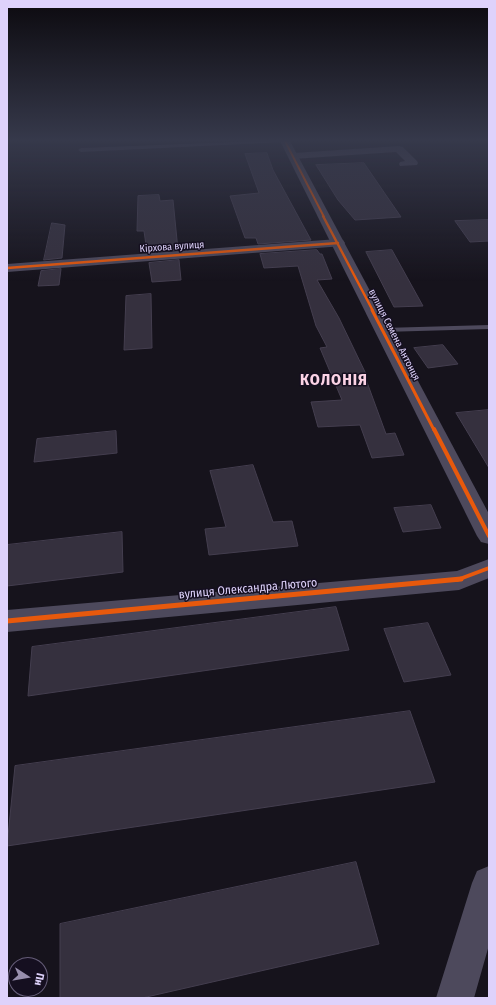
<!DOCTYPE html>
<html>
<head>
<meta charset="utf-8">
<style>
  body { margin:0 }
  #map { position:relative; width:496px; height:1005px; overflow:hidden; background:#16131c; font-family:"Fira Sans Condensed",sans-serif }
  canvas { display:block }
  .frame { position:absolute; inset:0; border:8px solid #ded2fb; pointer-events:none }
  .north { position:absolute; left:8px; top:957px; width:40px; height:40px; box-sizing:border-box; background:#150f20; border:1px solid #655d78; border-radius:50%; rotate:102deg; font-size:11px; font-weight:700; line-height:16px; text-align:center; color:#ded2fb }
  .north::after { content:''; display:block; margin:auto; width:14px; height:18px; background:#988fad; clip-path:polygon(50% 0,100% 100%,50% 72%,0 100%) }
</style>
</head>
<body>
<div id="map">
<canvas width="496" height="1005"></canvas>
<div class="frame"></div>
<div class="north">Пн</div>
</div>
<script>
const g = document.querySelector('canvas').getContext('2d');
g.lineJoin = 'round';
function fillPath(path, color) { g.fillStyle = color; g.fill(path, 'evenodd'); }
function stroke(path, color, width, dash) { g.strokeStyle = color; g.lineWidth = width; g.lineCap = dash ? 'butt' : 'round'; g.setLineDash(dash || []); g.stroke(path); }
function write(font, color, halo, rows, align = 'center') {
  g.font = font + ' "Fira Sans Condensed",sans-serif'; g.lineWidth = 3; g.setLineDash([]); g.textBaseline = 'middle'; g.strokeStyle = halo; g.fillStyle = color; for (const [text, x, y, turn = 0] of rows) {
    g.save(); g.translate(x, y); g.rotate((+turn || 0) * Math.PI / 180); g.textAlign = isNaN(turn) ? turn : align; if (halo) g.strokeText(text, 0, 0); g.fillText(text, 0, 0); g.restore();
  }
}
const building = new Path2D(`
  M267,153L273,170L311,240L258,244L256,238H245L230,196L259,193L245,154Z
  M364,163L401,217L355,220L338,200L316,165Z
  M159,195L160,201L173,200L178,250L147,252L144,231H137L138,196Z
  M489,220V241L470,242L455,221Z
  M52,223L65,225L62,258L44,260Z
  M317,250L320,254H322L332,279L317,280L339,318L366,374H364L386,434L395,433L404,455L372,458L360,425L318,427L311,402L342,400L320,348L327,347L316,326L298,266L264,268L260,254Z
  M392,250L423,306L394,307L366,252Z
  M179,260L181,280L152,282L149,263Z
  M61,269L59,285L38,286L41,271Z
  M151,294L152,348L124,350L126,296Z
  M443,345L458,364L428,368L414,348Z
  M489,410V468L456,413Z
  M116,431L117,453L34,462L37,439Z
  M253,465L273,522L292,521L298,546L209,555L205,529L226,527L210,471Z
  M431,505L441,528L403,532L394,508Z
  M122,532L123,572L7,586V545Z
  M336,607L349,650L28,696L32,647Z
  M428,623L451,675L404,682L384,629Z
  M410,711L435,782L7,846L15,766Z
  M356,862L379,944L142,998H60V924Z`);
fillPath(building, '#35303e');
stroke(building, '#443e4f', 1);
fillPath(new Path2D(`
  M258,141H287L285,142L81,152L78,150L81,148Z
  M489,325V329L383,332L379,330L383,328Z`), '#4d495c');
fillPath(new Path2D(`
  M399,146L403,147L417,161L418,163L417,165L400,166L399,164L400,162L405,161L396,152L293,159L288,156L293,153Z
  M338,239L343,240L345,243L343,246L7,272V264Z
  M489,559V578L459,590L7,632V610L457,571Z
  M489,866V945L474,998H436L472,883L477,871Z`), '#4d495c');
fillPath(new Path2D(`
  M280,141H290L489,514V544L481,542L477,536Z`), '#4d495c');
stroke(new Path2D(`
  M285,141L324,217`), '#e8590c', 2);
stroke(new Path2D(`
  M323,216L373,311
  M7,268L338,243`), '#e8590c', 2.5);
stroke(new Path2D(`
  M372,310L434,430`), '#e8590c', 3);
stroke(new Path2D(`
  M434,429L489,536
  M457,580L489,568`), '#e8590c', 4);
stroke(new Path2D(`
  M7,621L461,579`), '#e8590c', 5);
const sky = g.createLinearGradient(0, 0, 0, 281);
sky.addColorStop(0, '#0c0a0f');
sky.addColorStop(0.5, '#36394b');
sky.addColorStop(1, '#36394b00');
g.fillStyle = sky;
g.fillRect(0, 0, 496, 281);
write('10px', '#ded2fb', '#150f20', [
  ["Кірхова вулиця",172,247,-4],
  ["вулиця Семена Антонця",394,335,63]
]);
write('12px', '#ded2fb', '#150f20', [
  ["вулиця Олександра Лютого",248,589,-5]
]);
g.letterSpacing = '1px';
write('bold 16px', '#fbd3e5', '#150f20', [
  ["КОЛОНІЯ",334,381]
]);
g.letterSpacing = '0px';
</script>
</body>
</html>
